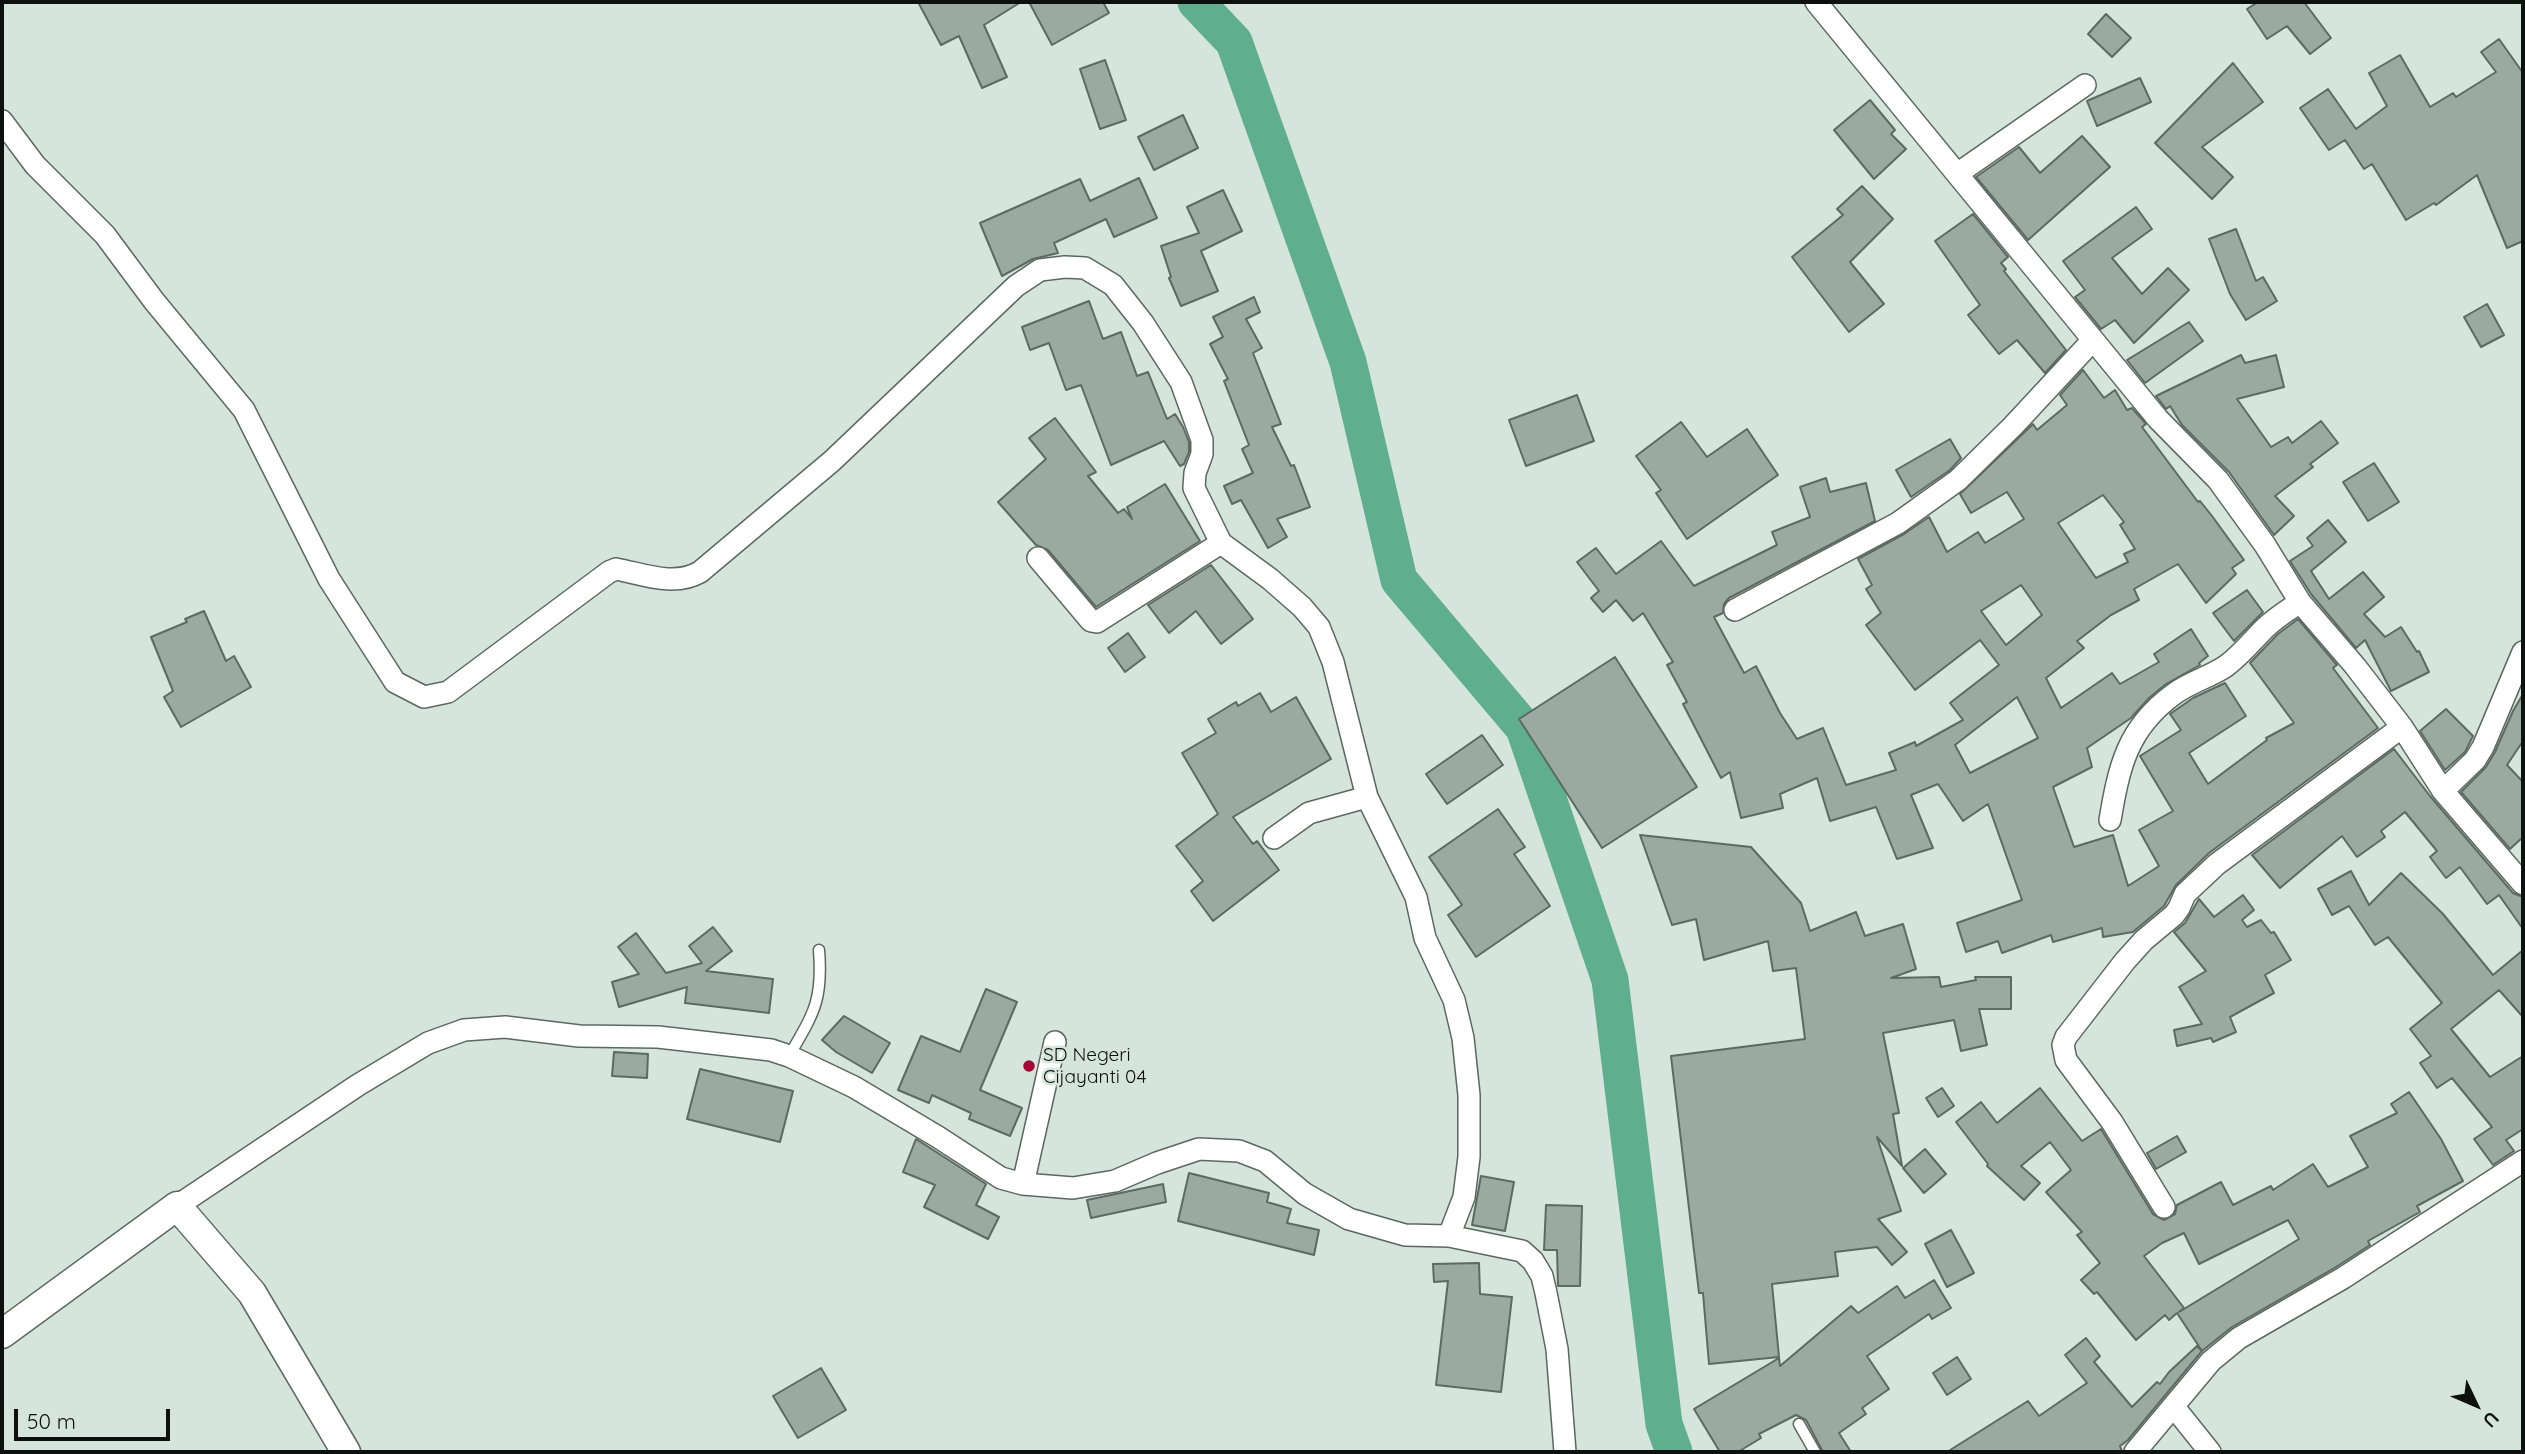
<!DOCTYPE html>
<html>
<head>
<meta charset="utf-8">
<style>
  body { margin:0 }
  #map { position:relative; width:2525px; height:1454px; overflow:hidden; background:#d5e4dd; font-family:Quicksand,sans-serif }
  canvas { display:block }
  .frame { position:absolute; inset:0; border:4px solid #0c110f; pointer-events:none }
  .north { position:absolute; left:2441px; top:1370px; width:70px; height:70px; -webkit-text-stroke:5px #d5e4dd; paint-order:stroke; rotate:134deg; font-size:19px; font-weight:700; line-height:28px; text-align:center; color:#0c110f }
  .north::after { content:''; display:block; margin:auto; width:24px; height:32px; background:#0c110f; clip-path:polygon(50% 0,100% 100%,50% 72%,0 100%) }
  .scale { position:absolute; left:14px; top:1409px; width:156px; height:32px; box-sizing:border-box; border:4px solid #0c110f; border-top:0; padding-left:9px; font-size:21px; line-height:24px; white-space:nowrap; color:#0c110f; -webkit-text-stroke:5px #d5e4dd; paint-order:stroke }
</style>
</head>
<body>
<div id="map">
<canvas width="2525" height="1454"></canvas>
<div class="frame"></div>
<div class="north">U</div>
<div class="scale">50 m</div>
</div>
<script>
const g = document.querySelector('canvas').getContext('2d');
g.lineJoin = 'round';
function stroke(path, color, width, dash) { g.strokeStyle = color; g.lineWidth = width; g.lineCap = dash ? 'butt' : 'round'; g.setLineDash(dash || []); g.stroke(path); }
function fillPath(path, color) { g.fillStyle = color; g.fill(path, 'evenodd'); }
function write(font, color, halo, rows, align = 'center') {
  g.font = font + ' Quicksand,sans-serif'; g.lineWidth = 5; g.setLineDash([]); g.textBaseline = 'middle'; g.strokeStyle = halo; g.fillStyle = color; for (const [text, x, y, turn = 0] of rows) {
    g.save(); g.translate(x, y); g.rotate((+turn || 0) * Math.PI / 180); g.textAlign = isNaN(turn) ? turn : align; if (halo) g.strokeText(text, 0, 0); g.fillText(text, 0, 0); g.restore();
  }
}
stroke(new Path2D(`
  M1196,2L1234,42L1348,362L1399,580L1524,728L1610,980L1664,1424L1674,1452`), '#5fae8e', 37);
const building = new Path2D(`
  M918,2H1021L984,25L1007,77L982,88L959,36L941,45Z
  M1029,2H1103L1109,13L1052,45Z
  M2258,2H2304L2331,38L2310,54L2287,26L2267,39L2247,9Z
  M2106,14L2131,38L2112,57L2088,34Z
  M2499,39L2523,73V241L2507,248L2477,175L2436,205L2434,203L2406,220L2372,164L2364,169L2345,140L2329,150L2300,108L2328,89L2356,129L2387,106L2369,73L2400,55L2430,107L2453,93L2456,97L2496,72L2481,52Z
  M1105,60L1126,120L1100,129L1080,69Z
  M2233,63L2263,102L2202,147L2233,177L2212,199L2155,143Z
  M2140,78L2151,102L2097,126L2087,101Z
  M1870,100L1895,130L1891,134L1906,149L1874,179L1834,130Z
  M1183,115L1198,148L1154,170L1138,137Z
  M2082,136L2110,167L2028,240L1976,177L2019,147L2040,173Z
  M1139,178L1157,218L1114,237L1106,219L1054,243L1058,253L1033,259L1002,276L980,223L1080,179L1090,201Z
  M1862,186L1893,219L1850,262L1884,304L1849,332L1792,257L1843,215L1837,209Z
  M1223,190L1242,231L1201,251L1218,291L1181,306L1169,278L1171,277L1161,246L1199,233L1187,207Z
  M2136,207L2152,229L2112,258L2142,294L2168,268L2189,290L2134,343L2115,320L2101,329L2075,297L2085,290L2063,261Z
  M1973,214L2008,257L2001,263L2006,269L2004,271L2066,350L2045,373L2017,340L1999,354L1968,315L1980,305L1935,241Z
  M2236,229L2256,281L2263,277L2277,301L2246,320L2230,294L2209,239Z
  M1254,297L1260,312L1246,319L1262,348L1253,353L1281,424L1272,427L1291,466L1294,465L1310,507L1277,519L1287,537L1268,548L1241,500L1232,504L1224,486L1253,473L1242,449L1249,445L1224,381L1228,379L1210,344L1223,337L1213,317Z
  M1089,301L1103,339L1121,332L1137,376L1148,372L1167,419L1175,414L1183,427L1189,442V452L1184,464L1180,466L1164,441L1111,465L1081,385L1066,390L1049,343L1030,350L1022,327Z
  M2487,304L2504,335L2481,347L2464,317Z
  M2189,322L2203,341L2145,383L2127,360Z
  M2241,355L2245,363L2276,355L2284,387L2237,399L2271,447L2288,437L2292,443L2321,421L2338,443L2310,464L2313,467L2275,496L2294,516L2274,535L2229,472L2182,425L2170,406L2166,409L2156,396Z
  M2083,370L2104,398L2115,390L2127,410L2132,408L2146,424L2142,427L2198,502L2200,501L2212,516L2244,560L2232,568L2236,574L2206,603L2178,564L2134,589L2139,600L2111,615L2077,641L2084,648L2046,678L2061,708L2112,673L2120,684L2159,662L2154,654L2191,629L2208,656L2199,663L2200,665L2166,684L2149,698L2131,718L2087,748L2092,767L2053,787L2074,847L2113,835L2128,886L2159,866L2139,830L2173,811L2140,756L2181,730L2170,714L2193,698L2225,683L2246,716L2189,753L2208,784L2267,740L2266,738L2294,723L2250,663L2278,634L2298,619L2337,665L2333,668L2378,728L2209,853L2176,885L2164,906L2133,932L2103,937L2102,928L2053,942L2051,935L2002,953L1998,941L1966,952L1957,923L2022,900L1988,804L1963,821L1938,784L1911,795L1933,848L1897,859L1876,807L1830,821L1817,778L1780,794L1783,808L1741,818L1730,772L1721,778L1683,704L1687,702L1667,665L1673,662L1643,613L1633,621L1616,600L1603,612L1591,598L1599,591L1577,562L1596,548L1616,574L1661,541L1694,586L1777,545L1772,532L1810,517L1800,487L1826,478L1830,492L1866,483L1875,521L1729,598L1724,604L1723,613L1714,617L1744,673L1756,666L1780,713L1797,739L1823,728L1846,785L1896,770L1889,753L1915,742L1916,746L1963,720L1950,703L1999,665L1980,640L1915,690L1866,625L1881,613L1866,589L1872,585L1858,559L1904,534L1929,517L1947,552L1978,532L1985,543L2024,519L2007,492L1971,513L1960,494L2033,424L2037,430L2067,405L2060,395ZM2103,495L2124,522L2120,525L2135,549L2124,554L2128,562L2096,578L2058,523ZM2021,585L2042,615L2006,645L1981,611ZM2017,697L2038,738L1970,773L1955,745Z
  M1577,395L1594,441L1526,466L1509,420Z
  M1055,418L1096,472L1088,476L1118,513L1124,509L1132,519L1127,507L1165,484L1200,541L1096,607L1048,550L1036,545L998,502L1046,459L1029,438Z
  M1681,422L1707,457L1747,429L1778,475L1687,539L1656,493L1661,490L1636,456Z
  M1950,439L1961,458L1950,470L1911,497L1896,470Z
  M2374,463L2399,502L2368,521L2343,482Z
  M2328,520L2346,542L2311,571L2329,599L2363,572L2384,597L2364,614L2385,637L2401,627L2417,652L2419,651L2429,672L2391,691L2365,640L2356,648L2311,594L2290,561L2313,546L2307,538Z
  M1211,565L1253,619L1221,644L1196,611L1169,633L1148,605Z
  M2247,590L2263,612L2234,641L2213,613Z
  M204,611L226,661L234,656L251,687L181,727L164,697L173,691L151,637L187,622L185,619Z
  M1128,633L1145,657L1125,672L1108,648Z
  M1615,657L1697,787L1602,848L1519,719Z
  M1260,693L1271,712L1296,697L1331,759L1233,817L1253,844L1257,841L1279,870L1213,921L1191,891L1203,881L1176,846L1218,814L1182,753L1216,733L1208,719L1236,702L1238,706Z
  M2523,694V741L2507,765L2523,782V837L2510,849L2461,792L2486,767L2495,752L2513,711Z
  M2446,709L2473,736L2465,752L2445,770L2420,731Z
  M1482,735L1503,765L1447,804L1426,774Z
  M2394,749L2430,796L2513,893L2523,897V929L2499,895L2487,904L2460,867L2446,878L2430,857L2437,851L2405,812L2381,831L2385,837L2357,857L2342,836L2280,888L2252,855Z
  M1498,809L1525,847L1514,854L1550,906L1476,957L1448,915L1462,905L1429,857Z
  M1640,835L1751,847L1801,903L1810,931L1856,912L1865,936L1903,924L1916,969L1891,978L1939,977L1941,987L1976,980L1975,977H2011V1009H1979L1987,1045L1961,1051L1954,1020L1883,1033L1899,1113L1893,1114L1902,1166L1877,1137L1901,1211L1878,1219L1907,1252L1892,1265L1877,1247L1835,1252L1838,1276L1772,1284L1779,1357L1709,1364L1703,1293H1699L1671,1056L1805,1039L1796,968L1773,971L1768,941L1704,960L1696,919L1672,925Z
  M2351,871L2369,905L2401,873L2443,914L2493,975L2523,950V1017L2499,990L2451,1029L2490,1077L2523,1056V1129L2506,1140L2514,1151L2493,1165L2474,1139L2492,1127L2452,1078L2437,1088L2420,1063L2431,1056L2410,1029L2442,1003L2388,937L2375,945L2349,906L2332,915L2318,889Z
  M2243,895L2254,910L2242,920L2247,927L2261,920L2271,933L2274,932L2291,960L2265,975L2274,993L2230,1017L2236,1032L2213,1042L2211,1038L2177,1046L2174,1030L2202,1024L2179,987L2206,971L2174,932L2185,923L2199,899L2214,917Z
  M713,927L732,951L706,971L773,979L769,1013L685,1003L687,987L619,1007L612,982L639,974L618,947L636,933L666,973L702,963L689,946Z
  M986,989L1017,1002L980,1090L1022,1108L1010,1136L969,1119L971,1113L932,1095L929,1103L898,1090L921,1036L960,1052Z
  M844,1016L890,1043L872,1073L836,1052L822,1040Z
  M614,1052L648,1054L647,1078L612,1076Z
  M700,1069L793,1091L780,1142L687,1119Z
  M1942,1088L1954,1106L1938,1117L1926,1098Z
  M2040,1088L2082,1141L2101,1129L2153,1214L2164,1220L2175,1214L2177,1205L2221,1182L2233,1205L2271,1186L2273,1190L2313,1164L2328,1187L2368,1167L2350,1136L2397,1113L2391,1104L2409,1092L2441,1139L2463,1181L2417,1206L2420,1212L2368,1241L2370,1245L2336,1267L2232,1327L2202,1351L2177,1313L2169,1320L2165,1315L2136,1340L2097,1292L2094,1294L2081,1280L2100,1263L2077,1235L2082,1232L2046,1192L2071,1170L2050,1142L2021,1166L2040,1183L2024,1200L1987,1166L1988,1164L1956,1122L1981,1102L1997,1123ZM2288,1220L2299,1239L2179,1312L2184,1308L2144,1256L2162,1243L2184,1233L2199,1264Z
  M2177,1136L2186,1152L2156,1169L2147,1153Z
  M916,1139L986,1184L976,1205L999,1217L988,1239L924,1207L935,1185L903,1172Z
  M1925,1149L1946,1174L1924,1193L1903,1168Z
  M1189,1173L1269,1193L1267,1202L1291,1209L1287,1223L1319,1230L1314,1255L1178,1221Z
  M1481,1176L1514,1182L1505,1231L1472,1225Z
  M1163,1184L1166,1202L1091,1218L1087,1200Z
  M1546,1205L1582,1206L1580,1286H1558L1557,1250H1544Z
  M1951,1230L1974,1273L1947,1287L1925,1244Z
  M1479,1263L1480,1294L1512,1297L1501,1392L1436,1385L1448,1281L1434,1282L1433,1264Z
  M1934,1280L1951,1308L1932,1319L1929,1314L1867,1356L1889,1389L1862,1408L1866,1414L1839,1433L1851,1452H1823L1806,1420L1796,1415L1759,1434L1761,1438L1738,1452H1720L1694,1409L1779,1358L1780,1366L1851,1306L1858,1313L1897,1286L1905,1298Z
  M2086,1338L2100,1356L2094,1362L2132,1407L2157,1382L2160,1384L2169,1372L2197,1346L2202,1351L2128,1440L2120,1446L2122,1452H1947L2028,1401L2039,1416L2087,1383L2065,1355Z
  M1957,1357L1971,1379L1947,1395L1933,1373Z
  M821,1368L846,1410L798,1438L773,1396Z`);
fillPath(building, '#9aa9a2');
stroke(building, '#5c6a63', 2);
const lane = new Path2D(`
  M789,1056C814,1013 823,1000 819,950
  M1799,1424L1815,1452`);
const street = new Path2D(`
  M1816,2L2158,419L2218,480L2265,545L2300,602L2355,666L2402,727L2443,791L2523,884
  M2,121L35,165L105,235L154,301L244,410L329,579L395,682L424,697L448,692L609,572L616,569C643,574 674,587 700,572L832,461L1016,286L1040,270L1065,267L1085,268L1113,285L1143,323L1181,382L1202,440V454L1195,473L1194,488L1221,543L1270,579L1302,607L1319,627L1333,662L1367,797L1416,897L1425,938L1454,1000L1463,1038L1469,1095V1157L1464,1197L1449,1236
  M1957,174L2085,85
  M1038,558L1091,621L1097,622L1221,543
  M1735,610L1898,523L1958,480L2013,426L2092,341
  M2443,791L2475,760L2483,747L2523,652
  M2110,820C2119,767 2127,728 2174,694C2190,682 2210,677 2226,666C2241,655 2252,641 2265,628C2275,618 2288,610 2300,602
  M1274,838L1309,813L1367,797
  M1023,1184L1055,1042
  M177,1206L358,1085L428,1043L464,1030L505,1027L579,1036L658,1037L771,1050L789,1056L854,1087L938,1137L1001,1178L1023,1184L1073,1188L1115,1181L1157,1163L1199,1149L1239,1151L1265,1161L1305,1194L1349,1219L1405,1235L1449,1236L1522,1251L1533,1261L1542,1276L1546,1293L1557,1349L1565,1452
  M2164,1207L2112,1122L2066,1060L2063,1045L2066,1037L2125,961L2144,940L2174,915L2179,908L2185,894L2217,864L2402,727
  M2174,1407L2210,1452
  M2135,1452L2211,1361L2239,1338L2343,1278L2523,1161`);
const secondary = new Path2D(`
  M2,1334L177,1206L252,1293L346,1452`);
stroke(lane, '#5b6862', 13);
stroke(street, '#5b6862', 24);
stroke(secondary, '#5b6862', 31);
stroke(lane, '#fff', 10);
stroke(street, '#fff', 21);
stroke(secondary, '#fff', 28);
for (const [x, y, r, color] of [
  [1029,1066,7,"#a30534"]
]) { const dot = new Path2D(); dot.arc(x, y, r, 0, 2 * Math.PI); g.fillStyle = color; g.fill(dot); stroke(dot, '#d5e4dd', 2.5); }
write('19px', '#0c110f', '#d5e4dd', [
  ["SD Negeri",1043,1055],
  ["Cijayanti 04",1043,1077]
], 'left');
</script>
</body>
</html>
